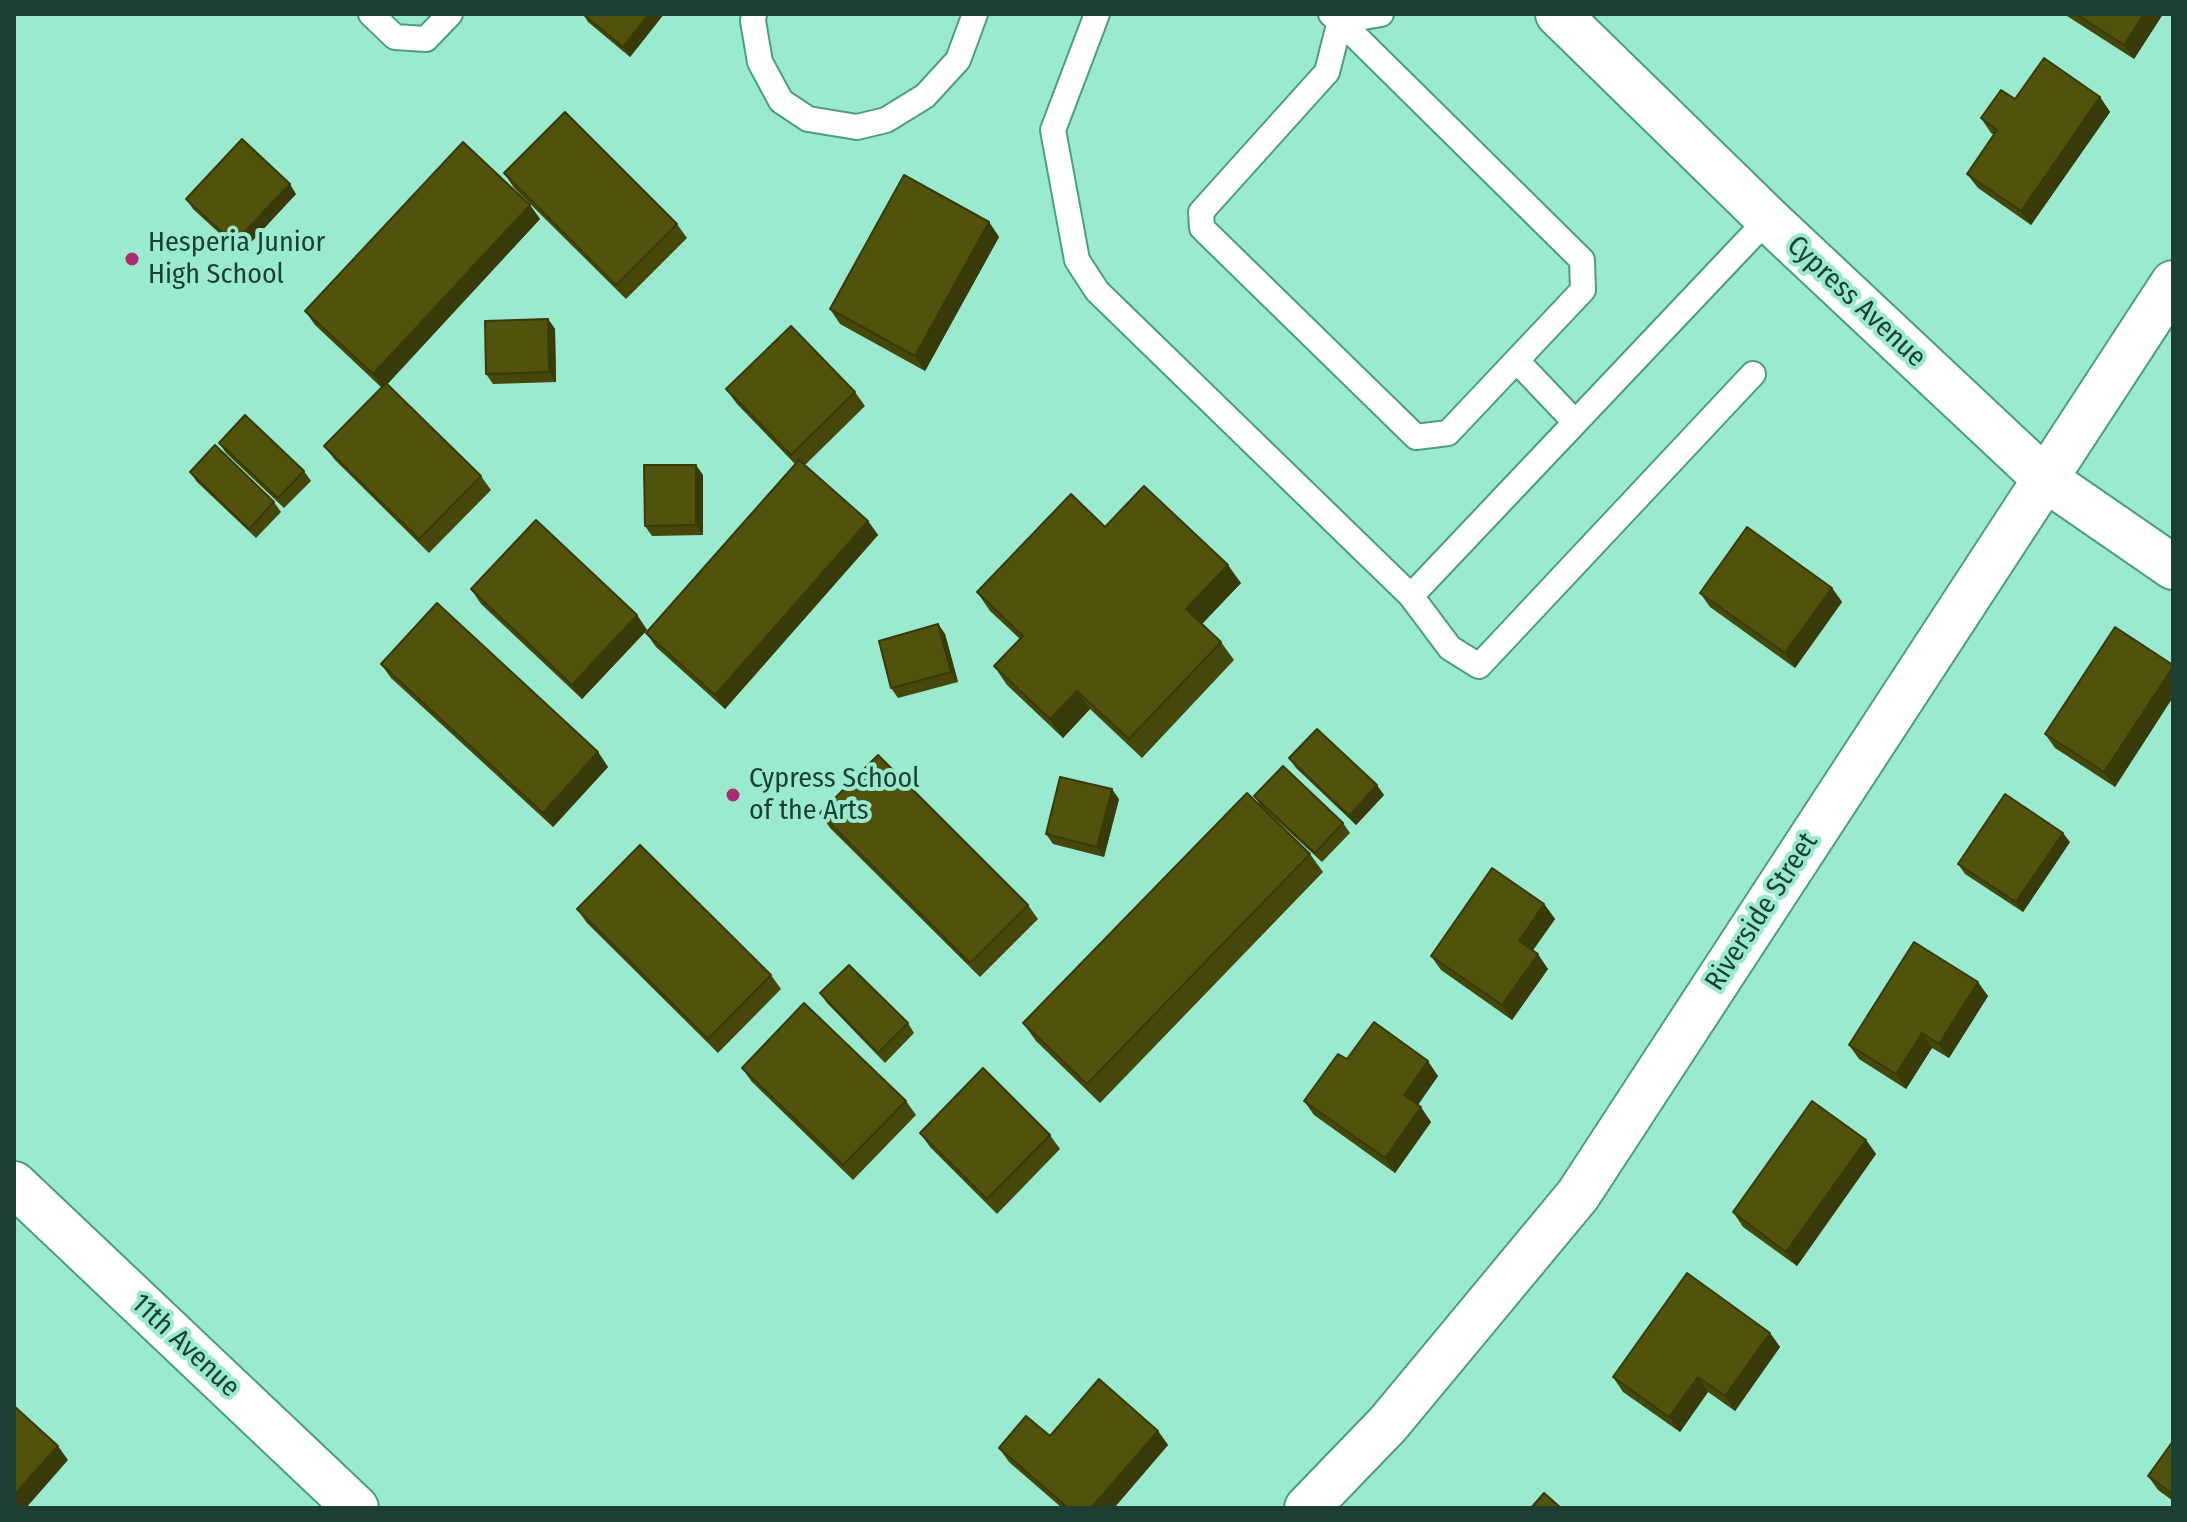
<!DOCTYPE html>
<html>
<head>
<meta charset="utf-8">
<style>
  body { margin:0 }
  #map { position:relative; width:2187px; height:1522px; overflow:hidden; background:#9aead0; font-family:"Fira Sans Condensed",sans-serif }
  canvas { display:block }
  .frame { position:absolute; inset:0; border:16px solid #1c3e33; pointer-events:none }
</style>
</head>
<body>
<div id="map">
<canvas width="2187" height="1522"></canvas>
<div class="frame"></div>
</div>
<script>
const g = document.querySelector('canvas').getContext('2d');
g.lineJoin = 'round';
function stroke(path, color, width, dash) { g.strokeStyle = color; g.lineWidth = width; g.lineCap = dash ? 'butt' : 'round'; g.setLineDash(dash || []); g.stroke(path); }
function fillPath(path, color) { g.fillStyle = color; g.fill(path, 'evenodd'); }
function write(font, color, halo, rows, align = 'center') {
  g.font = font + ' "Fira Sans Condensed",sans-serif'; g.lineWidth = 8; g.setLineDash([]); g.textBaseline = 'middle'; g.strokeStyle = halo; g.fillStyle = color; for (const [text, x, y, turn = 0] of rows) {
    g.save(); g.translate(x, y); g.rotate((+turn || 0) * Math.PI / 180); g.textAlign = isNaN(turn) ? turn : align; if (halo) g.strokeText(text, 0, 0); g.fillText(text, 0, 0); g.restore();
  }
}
const service = new Path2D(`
  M371,14L395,37L426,39L450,14
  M754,14L753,21L760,62L781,101L808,119L857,127L886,120L925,96L958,60L975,14
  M1097,14L1053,130L1077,260L1097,291L1411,596L1768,219
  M1331,14L1340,21L1381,14
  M1340,21L1582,260L1583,290L1448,433L1416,437L1202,228L1201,212L1327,72Z
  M1517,361L1575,422
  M1411,596L1450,648L1479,666L1753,374`);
const minor = new Path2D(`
  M1558,14L1768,219L2044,478L2173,567
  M1307,1508L1388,1424L1578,1195L2173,283`);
const secondary = new Path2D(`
  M14,1184L356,1508`);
stroke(service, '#4d9d85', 28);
stroke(minor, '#4d9d85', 48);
stroke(secondary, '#4d9d85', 48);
stroke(service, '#fff', 24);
stroke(minor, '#fff', 44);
stroke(secondary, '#fff', 44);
fillPath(new Path2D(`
  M583,14H664L630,57L588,22Z
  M2065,14H2163L2134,59L2067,16Z
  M2100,97L2110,112L2031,225L1978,188L1967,174L1994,135L1991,133L1981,118L2015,99Z
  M504,173L677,224L687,238L626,299L514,188Z
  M296,194L241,253L193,209L186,199Z
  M530,205L540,219L387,384L481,476L491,490L429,553L335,460L324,446L382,388L315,325L305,311Z
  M989,222L999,237L925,371L840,324L830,309Z
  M548,319L555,329L556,382L493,384L486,374Z
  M726,389L855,392L865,406L805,465L868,521L878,535L725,709L656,647L646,633L795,464L737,404Z
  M219,443L304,471L311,481L284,508L226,453Z
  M190,472L274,502L281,512L256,538L197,482Z
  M703,475V535L652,536L645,526Z
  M1105,527L1241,583L1202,624L1221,642L1234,660L1142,758L1090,709L1063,738L1007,685L994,666L1020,639L990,611L977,592Z
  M1832,588L1842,602L1795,668L1710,607L1700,593Z
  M471,589L637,615L647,630L582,699L481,604Z
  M938,624L945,634L958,682L898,698L891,688Z
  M381,664L598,752L608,767L553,827L391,678Z
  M2173,665V697L2115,787L2055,748L2045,734Z
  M1289,758L1384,795L1356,825L1296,768Z
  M1254,796L1343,823L1350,833L1322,862L1261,806Z
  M1119,799L1104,857L1053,844L1046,834Z
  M820,813L1028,905L1038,919L980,977L830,828Z
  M2070,842L2023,912L1965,874L1958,864Z
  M1310,854L1323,872L1100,1103L1036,1041L1023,1023Z
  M1544,904L1555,919L1532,951L1548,969L1512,1020L1441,970L1431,956Z
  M577,909L771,975L781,989L718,1053L587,923Z
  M820,993L908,1023L914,1033L885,1063L827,1003Z
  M1988,996L1949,1058L1932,1048L1906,1089L1859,1059L1849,1045Z
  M1347,1059L1438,1076L1418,1105L1431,1122L1395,1173L1314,1115L1304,1101Z
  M742,1068L906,1101L916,1115L853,1180L752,1082Z
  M920,1133L1050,1135L1060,1149L997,1214L930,1147Z
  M1866,1140L1876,1154L1797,1266L1743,1227L1733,1212Z
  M1770,1333L1780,1347L1735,1411L1708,1392L1680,1432L1623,1392L1613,1377Z
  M1158,1431L1168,1445L1114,1508H1062L1009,1462L999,1448L1050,1436Z
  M2173,1441V1501L2158,1490L2148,1476Z`), '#46470b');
fillPath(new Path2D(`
  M649,14H664L630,57L623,47Z
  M2144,14H2163L2134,59L2124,45Z
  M2100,97L2110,112L2031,225L2021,211Z
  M290,184L296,194L241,253L234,243Z
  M530,205L540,219L383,389L373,374Z
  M989,222L999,237L925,371L915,356Z
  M548,319L555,329L556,382L549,372Z
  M696,465L703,475V535L696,525Z
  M868,521L878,535L725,709L715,695Z
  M1228,565L1241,583L1199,627L1186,609Z
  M1832,588L1842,602L1795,668L1785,653Z
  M637,615L647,630L582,699L572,685Z
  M938,624L945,634L958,682L951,672Z
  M2173,667V697L2115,787L2104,772Z
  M1077,691L1090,709L1063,738L1050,719Z
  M598,752L608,767L553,827L543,813Z
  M1377,785L1384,795L1356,825L1349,816Z
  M1112,789L1119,799L1104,857L1097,847Z
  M2063,833L2070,842L2023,912L2016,902Z
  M1544,904L1555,919L1529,956L1519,941Z
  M1538,954L1548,969L1512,1020L1502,1005Z
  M1978,982L1988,996L1949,1058L1939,1044Z
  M1922,1033L1932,1048L1906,1089L1896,1074Z
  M1428,1061L1438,1076L1414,1110L1404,1095Z
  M1421,1107L1431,1122L1395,1173L1385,1158Z
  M1866,1140L1876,1154L1797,1266L1786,1252Z
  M1770,1333L1780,1347L1735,1411L1725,1396Z
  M1698,1377L1708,1392L1680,1432L1669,1417Z
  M1158,1431L1168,1445L1114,1508H1091Z
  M58,1446L68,1460L26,1508H17L14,1503V1495Z`), '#393a09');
const building = new Path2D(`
  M583,14H649L623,47Z
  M2076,14H2144L2124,45Z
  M2044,58L2100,97L2021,211L1967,174L1997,130L1981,118L2001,90L2015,99Z
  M565,112L677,224L616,285L504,173Z
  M242,139L290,184L234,243L186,199Z
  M463,142L530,205L373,374L305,311Z
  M904,175L989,222L915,356L830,309Z
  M548,319L549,372L486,374L485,321Z
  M791,326L855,392L791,455L726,389Z
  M386,383L481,476L419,539L324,446Z
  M245,415L304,471L278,498L219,443Z
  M215,445L274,502L249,529L190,472Z
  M799,460L868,521L715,695L646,633Z
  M644,465H696V525L645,526Z
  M1144,486L1228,565L1186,609L1221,642L1129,739L1077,691L1050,719L994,666L1023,636L977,592L1071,494L1105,527Z
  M536,520L637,615L572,685L471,589Z
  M1747,527L1832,588L1785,653L1700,593Z
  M437,603L598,752L543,813L381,664Z
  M938,624L951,672L891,688L879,641Z
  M2115,627L2173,665V667L2104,772L2045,734Z
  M1317,729L1377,785L1349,816L1289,758Z
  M878,755L1028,905L970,963L820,813Z
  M1283,766L1343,823L1315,853L1254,796Z
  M1060,777L1112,789L1097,847L1046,834Z
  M1247,793L1310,854L1087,1084L1023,1023Z
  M2005,794L2063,833L2016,902L1958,864Z
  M640,845L771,975L708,1039L577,909Z
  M1492,868L1544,904L1519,941L1538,954L1502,1005L1431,956Z
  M1914,942L1978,982L1939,1044L1922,1033L1896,1074L1849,1045Z
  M849,965L908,1023L878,1053L820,993Z
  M804,1003L906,1101L843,1165L742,1068Z
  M1374,1022L1428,1061L1404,1095L1421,1107L1385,1158L1304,1101L1338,1054L1347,1059Z
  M983,1068L1050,1135L987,1199L920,1133Z
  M1812,1101L1866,1140L1786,1252L1733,1212Z
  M1687,1273L1770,1333L1725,1396L1698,1377L1669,1417L1613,1377Z
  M1099,1379L1158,1431L1091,1508H1068L999,1448L1026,1416L1050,1436Z
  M14,1406L58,1446L14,1495Z
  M2173,1441V1494L2148,1476Z
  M1544,1493L1561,1508H1531Z`);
fillPath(building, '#51530d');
stroke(building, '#393a09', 2);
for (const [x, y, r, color] of [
  [132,259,8,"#ad2973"],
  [733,795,8,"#ad2973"]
]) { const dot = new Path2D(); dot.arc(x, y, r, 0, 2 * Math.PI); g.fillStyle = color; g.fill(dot); stroke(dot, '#9aead0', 3); }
write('28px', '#1c3e33', '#9aead0', [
  ["Hesperia Junior",148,243],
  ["High School",148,275],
  ["Cypress School",749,779],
  ["of the Arts",749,811]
], 'left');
write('28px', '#1c3e33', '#9aead0', [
  ["Cypress Avenue",1856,302,43],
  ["Riverside Street",1762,912,-57],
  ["11th Avenue",185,1346,43]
]);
</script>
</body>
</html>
